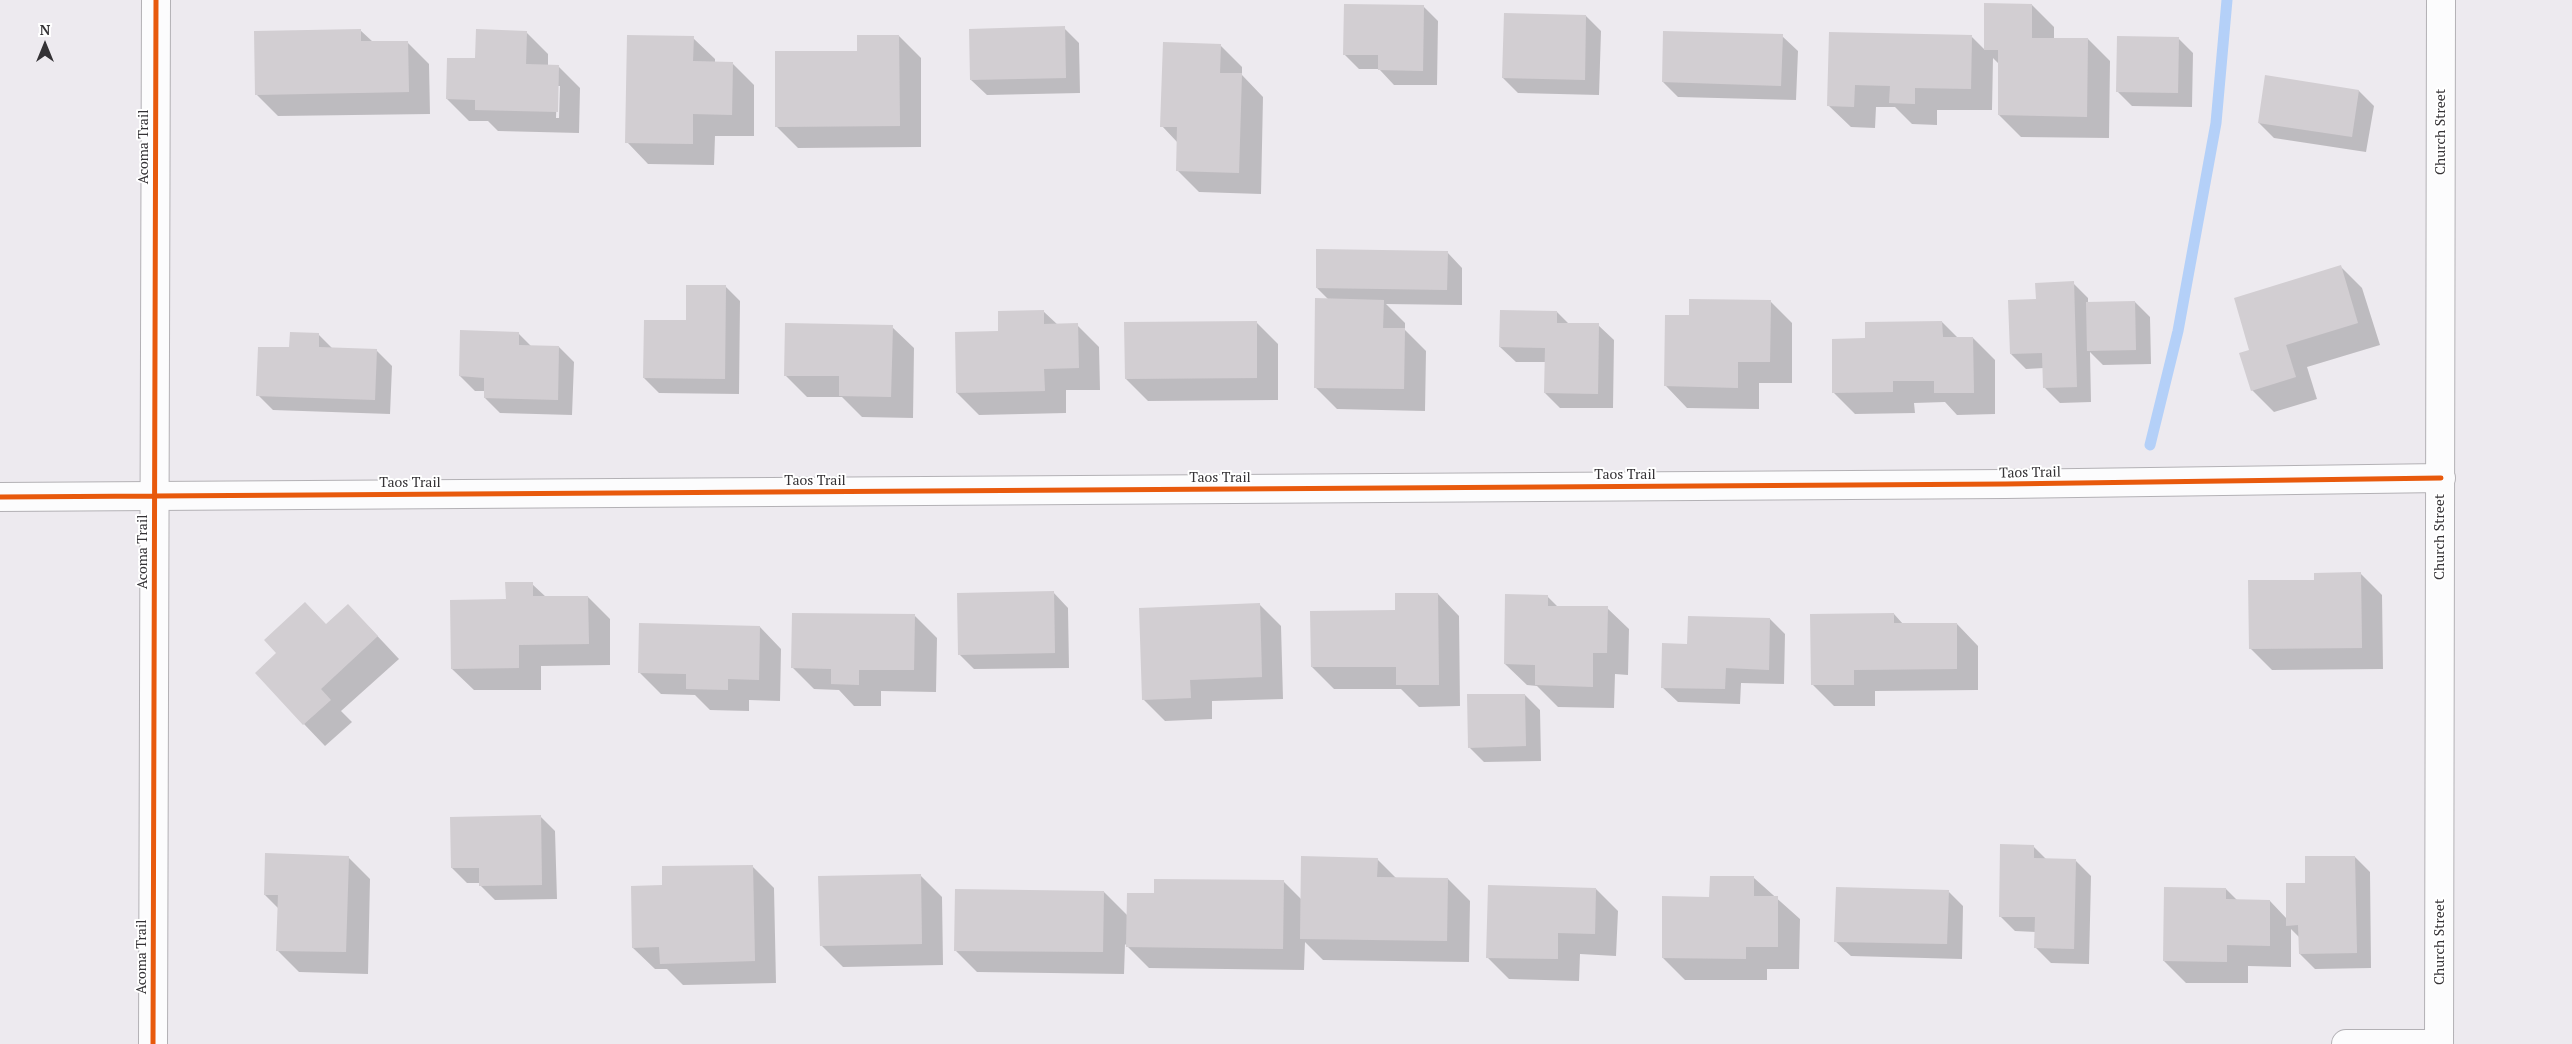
<!DOCTYPE html>
<html>
<head>
<meta charset="utf-8">
<style>
  body { margin:0 }
  #map { position:relative; width:2572px; height:1044px; overflow:hidden; background:#edeaef; font-family:"PT Serif",serif }
  canvas { display:block }
  .north { position:absolute; left:20px; top:20px; width:50px; height:50px; -webkit-text-stroke:4px #fff; paint-order:stroke; rotate:0deg; font-size:14px; font-weight:700; line-height:20px; text-align:center; color:#343235 }
  .north::after { content:''; display:block; margin:auto; width:18px; height:22px; background:#343235; clip-path:polygon(50% 0,100% 100%,50% 72%,0 100%) }
</style>
</head>
<body>
<div id="map">
<canvas width="2572" height="1044"></canvas>
<div class="north">N</div>
</div>
<script>
const g = document.querySelector('canvas').getContext('2d');
g.lineJoin = 'round';
function fillPath(path, color) { g.fillStyle = color; g.fill(path, 'evenodd'); }
function stroke(path, color, width, dash) { g.strokeStyle = color; g.lineWidth = width; g.lineCap = dash ? 'butt' : 'round'; g.setLineDash(dash || []); g.stroke(path); }
function write(font, color, halo, rows, align = 'center') {
  g.font = font + ' "PT Serif",serif'; g.lineWidth = 4; g.setLineDash([]); g.textBaseline = 'middle'; g.strokeStyle = halo; g.fillStyle = color; for (const [text, x, y, turn = 0] of rows) {
    g.save(); g.translate(x, y); g.rotate((+turn || 0) * Math.PI / 180); g.textAlign = isNaN(turn) ? turn : align; if (halo) g.strokeText(text, 0, 0); g.fillText(text, 0, 0); g.restore();
  }
}
fillPath(new Path2D(`
  M1985,4L2032,5L2054,27V39H2088L2110,61L2109,138L2021,137L1999,115V64L1993,58L1992,110H1937V125L1912,124L1895,107H1876L1875,128L1851,127L1829,106L1830,33L1971,36L1985,50Z
  M1423,6L1438,21L1437,85H1394L1379,69H1359L1344,54Z
  M1586,16L1601,31L1599,95L1518,93L1503,78Z
  M1064,28L1079,43L1080,93L987,95L971,80Z
  M360,30L373,42H407L429,64L430,114L278,116L256,94Z
  M526,32L548,54V66H558L580,88L579,133L498,131L488,121H469L447,99L476,60ZM557,86H560L559,118H556Z
  M899,36L921,58V147L798,148L776,126L859,52Z
  M1782,36L1798,51L1796,100L1678,97L1663,82Z
  M693,38L715,59V63H732L754,85V136H715L714,165L648,164L627,142Z
  M2178,38L2193,53L2192,107L2132,106L2117,91Z
  M1220,45L1242,67V75L1263,97L1261,194L1199,192L1177,170L1178,143L1162,126Z
  M2266,77L2359,91L2374,106L2366,152L2274,138L2259,123Z
  M1447,252L1462,268V305L1386,304L1405,323V330L1426,351L1425,411L1337,409L1315,387L1329,300L1317,288Z
  M2340,266L2362,288L2380,345L2307,367L2317,399L2274,412L2252,390L2251,351Z
  M2073,283L2088,298V303L2135,302L2150,317L2151,364L2103,365L2090,352L2091,402L2060,403L2045,388L2044,368L2026,369L2011,354L2037,300Z
  M725,286L740,301L739,394L659,393L644,378L687,322Z
  M1770,301L1792,323V383H1759V409L1687,408L1666,386L1690,317Z
  M1043,311L1058,325H1077L1099,347L1100,390H1066V413L979,415L957,393L1000,332Z
  M1557,312L1569,324L1598,325L1614,340L1613,408H1560L1545,393L1546,362H1516L1500,347Z
  M1256,322L1278,344V400L1148,401L1126,379Z
  M1942,322L1958,338H1973L1995,360V414L1957,415L1945,402L1914,403L1915,413L1855,414L1833,392Z
  M892,327L914,348L913,418L862,417L842,397H807L785,375Z
  M318,334L333,349L376,350L392,366L390,414L273,410L258,395L290,349Z
  M519,334L532,347H559L574,362L572,415L500,413L485,398V391H475L460,376Z
  M2361,574L2382,595L2383,669L2272,670L2250,648L2315,581Z
  M532,584L546,597H588L610,619V665L541,666V690H474L452,669L507,601Z
  M1053,592L1068,608L1069,668L974,669L959,654Z
  M1438,594L1459,616L1460,706L1419,707L1401,689H1334L1312,667L1396,611Z
  M1547,596L1558,607L1607,608L1629,629L1628,675L1615,674L1614,708L1558,707L1537,686L1527,685L1505,664Z
  M1259,604L1281,626L1283,699L1212,701V719L1165,721L1143,699Z
  M1894,614L1903,624H1957L1978,646V690L1875,691V706H1834L1812,684Z
  M915,616L937,638L936,692L881,691V706H854L839,690L814,689L792,667Z
  M1770,619L1785,634L1784,684L1741,683L1740,704L1678,702L1662,687L1689,645Z
  M327,625L369,627L399,659L341,711L352,722L325,746L304,724Z
  M760,627L781,649L780,701L749,700V711L710,710L695,695L661,694L639,672Z
  M1525,695L1540,710L1541,761L1484,762L1469,747Z
  M540,816L555,831L557,899L495,900L480,885V883H467L452,868Z
  M2033,846L2047,860L2076,861L2091,876L2089,964L2051,963L2036,948V932L2015,931L2000,916Z
  M348,857L370,879L368,974L299,972L277,950L279,909L265,895Z
  M2355,857L2370,872L2371,968L2315,969L2300,954V938L2291,929V967L2248,966V983H2186L2164,961L2226,889L2237,900L2270,901L2287,919L2306,884Z
  M1377,859L1397,879H1448L1470,901L1469,962L1323,960L1305,942L1304,970L1149,968L1125,944L1124,974L977,972L955,950L1104,892L1128,916L1155,895L1283,881L1301,899Z
  M752,866L774,888L776,983L683,985L667,969H655L633,948L664,886Z
  M920,875L942,897L943,965L843,967L821,945Z
  M1754,878L1800,919L1799,969H1767V980H1685L1663,958L1711,898Z
  M1596,889L1618,911L1616,956L1580,954L1579,981L1509,979L1487,957Z
  M1948,891L1963,906L1962,959L1851,956L1835,941Z`), '#0003');
stroke(new Path2D(`
  M2150,445L2178,331L2216,123L2227,0`), '#b4d0f8', 11);
fillPath(new Path2D(`
  M1984,3L2032,4V38H2088L2087,117L1998,115V50H1984Z
  M1344,4L1424,5L1423,71L1378,70V55H1343Z
  M1504,13L1586,15L1585,80L1502,78Z
  M1065,26L1066,78L970,80L969,29Z
  M361,29V41H408L409,92L255,95L254,31Z
  M476,29L527,31L526,64L559,65L558,112L475,110V100L446,99L447,58H475Z
  M1663,31L1783,34L1781,86L1662,82Z
  M1829,32L1972,35L1971,89L1915,88V104L1889,103L1890,86L1855,85L1854,107L1827,106Z
  M627,35L694,36L693,61L733,62L732,115L693,114V144L625,143Z
  M857,35H899L900,126L775,127V51H857Z
  M2117,36L2179,37L2178,93L2116,92Z
  M1163,42L1221,44L1220,73H1242L1239,173L1176,171L1177,127H1160Z
  M2265,75L2359,90L2352,137L2258,123Z
  M1316,249L1448,251L1447,290L1316,288Z
  M2341,265L2358,323L2286,345L2296,377L2251,391L2239,353L2249,350L2234,298Z
  M2074,281L2077,387L2043,388L2042,353L2010,354L2008,300L2036,299L2035,283Z
  M686,285H726L725,379L643,378L644,320H686Z
  M1315,298L1384,300L1383,328H1405L1404,389L1314,388Z
  M1689,299L1771,300L1770,362H1738V388L1664,386L1665,315H1689Z
  M2135,301L2136,350L2087,351L2086,302Z
  M1044,310V324L1078,323L1079,368L1044,369L1045,391L956,393L955,332L998,331V311Z
  M1500,310L1557,311V323H1599L1598,394L1544,393L1545,348L1499,347Z
  M1257,321V378L1125,379L1124,322Z
  M1942,321L1943,337H1973L1974,393H1934V381H1893V392L1832,393V339L1865,338V322Z
  M785,323L893,325L891,397L839,396V376H784Z
  M460,330L519,332V345L559,346L558,400L484,398V378L459,376Z
  M290,332L319,333V347L377,349L375,400L256,396L258,347H289Z
  M2361,572L2362,648L2249,649L2248,580H2314V573Z
  M505,582H533V596H588L589,644L519,645V668L451,669L450,600L506,599Z
  M1054,591L1055,653L958,655L957,593Z
  M1395,593H1438L1439,685H1396V667H1311L1310,611L1395,610Z
  M1505,594L1548,595V606H1608L1607,653H1593V687L1535,685V665L1504,664Z
  M305,602L326,624L348,604L378,636L321,689L331,700L303,725L255,673L276,653L264,640Z
  M1260,603L1262,677L1190,680L1191,698L1142,700L1139,608Z
  M792,613L915,614L914,670H859V685L831,684V669L791,668Z
  M1894,613V623H1957V669L1854,670V685H1811L1810,614Z
  M1688,616L1770,618L1769,670L1726,668L1725,689L1661,688L1662,643L1687,644Z
  M639,623L760,626L759,680L728,679V690L686,689V674L638,673Z
  M1467,694H1525L1526,746L1468,748Z
  M541,815L542,885L479,886V868H451L450,817Z
  M2000,844L2034,845V858L2076,859L2074,949L2034,948L2035,917H1999Z
  M265,853L349,856L346,952L276,951L278,895H264Z
  M1301,856L1378,858L1377,877L1448,878L1447,941L1300,939Z
  M2305,856H2355L2357,953L2299,954L2298,925L2286,926V883H2305Z
  M753,865L755,961L660,964L659,947L632,948L631,886L662,885V866Z
  M921,874L922,944L820,946L818,876Z
  M1710,876H1754V896H1778V947H1746V959L1662,958V896L1709,897Z
  M1154,879L1284,880L1283,949L1126,947L1127,893H1154Z
  M1488,885L1596,888L1595,934L1558,933V959L1486,958Z
  M1836,887L1949,890L1947,944L1834,942Z
  M2164,887L2226,888V899L2270,900V946L2227,945V962L2163,961Z
  M955,889L1104,891L1103,952L954,951Z`), '#d2ced2');
const minor = new Path2D(`
  M0,497L2005,484L2441,478
  M2346,1044H2439
  M2439,1044L2441,0`);
const tertiary = new Path2D(`
  M153,1044L156,0`);
stroke(minor, '#b3b1b5', 30);
stroke(tertiary, '#b3b1b5', 30);
stroke(minor, '#fcfcfd', 28);
stroke(tertiary, '#fcfcfd', 28);
stroke(new Path2D(`
  M0,497L2005,484L2441,478
  M153,1044L156,0`), '#e8590c', 5);
write('14px', '#343235', '#fff', [
  ["Church Street",2441,132,-90],
  ["Acoma Trail",144,147,-90],
  ["Taos Trail",2030,473,-1],
  ["Taos Trail",1625,475],
  ["Taos Trail",1220,478],
  ["Taos Trail",815,481],
  ["Taos Trail",410,483],
  ["Church Street",2440,537,-90],
  ["Acoma Trail",143,552,-90],
  ["Church Street",2440,942,-90],
  ["Acoma Trail",142,957,-90]
]);
</script>
</body>
</html>
